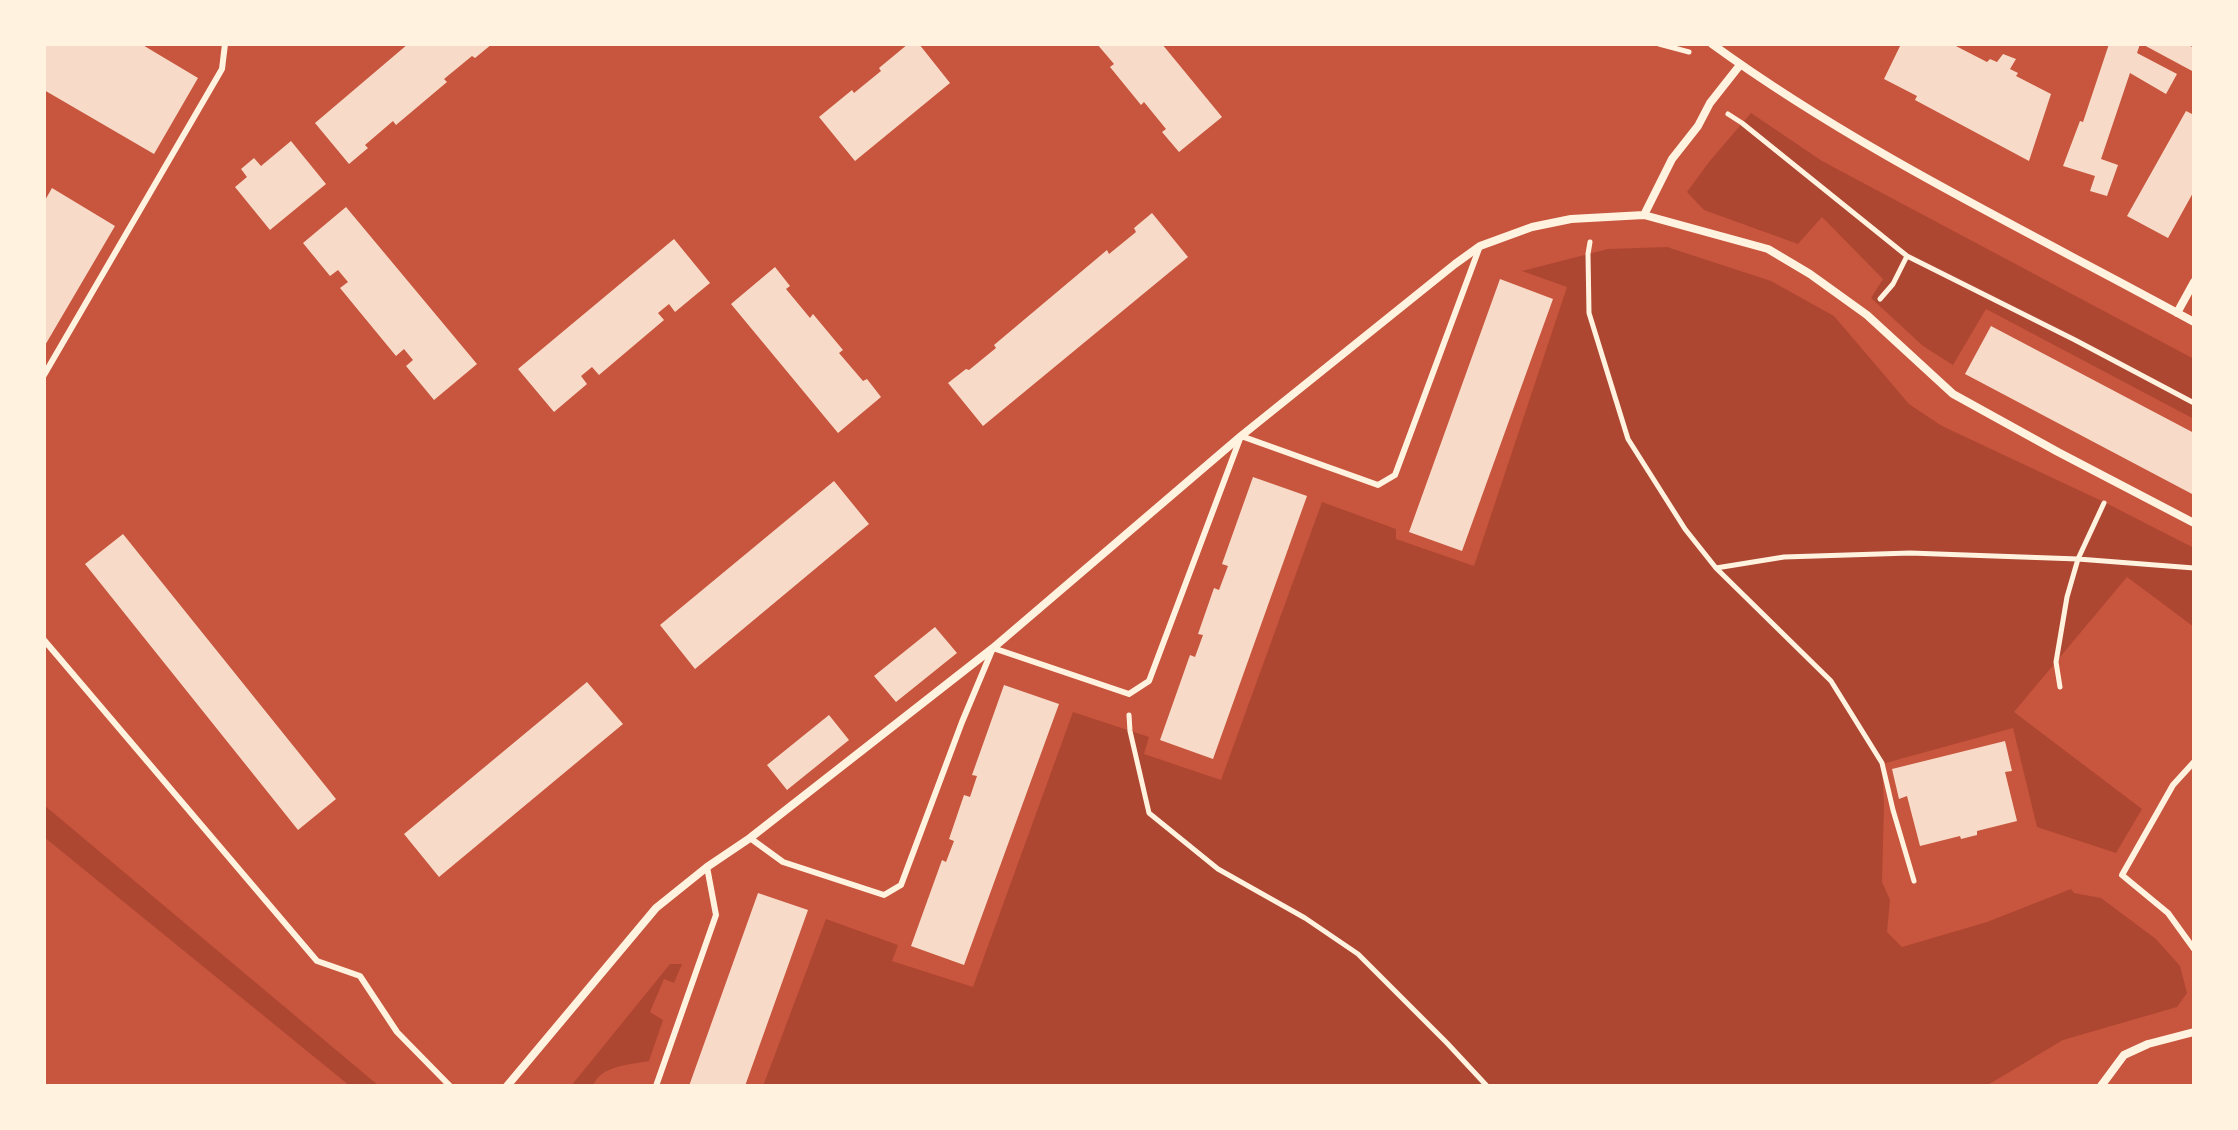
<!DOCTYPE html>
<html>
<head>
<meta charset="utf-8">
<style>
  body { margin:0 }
  #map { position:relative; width:2238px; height:1130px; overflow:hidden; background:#c8553d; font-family:Barlow,sans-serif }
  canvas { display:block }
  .frame { position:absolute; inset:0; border:46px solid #fff3e0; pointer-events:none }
</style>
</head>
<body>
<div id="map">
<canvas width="2238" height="1130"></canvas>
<div class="frame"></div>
</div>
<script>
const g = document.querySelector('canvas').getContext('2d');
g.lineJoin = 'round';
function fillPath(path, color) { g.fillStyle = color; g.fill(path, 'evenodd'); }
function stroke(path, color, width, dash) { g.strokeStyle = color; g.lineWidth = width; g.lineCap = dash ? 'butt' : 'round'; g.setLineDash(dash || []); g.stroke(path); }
fillPath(new Path2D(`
  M1751,113L1822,161L2194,359V419L1986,309L1953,365L1923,346L1871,298L1883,279L1822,217L1798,244L1704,210L1687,192L1709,162Z
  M1667,247L1771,281L1834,316L1909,404L1942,426L2104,502L2194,548V627L2127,577L2014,712L2142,809L2116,853L2037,827L2013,728L1882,764L1884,806L1882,882L1890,900L1887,932L1902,947L1987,922L2071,889L2074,893L2101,898L2156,939L2180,966L2187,993L2177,1007L2063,1040L1986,1086H1756L1755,1084L1748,1086H763L826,919L898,945L892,961L973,987L1073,712L1149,737L1144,754L1221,780L1322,502L1396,529V539L1474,566L1567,287L1522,271L1608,249Z
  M44,805L379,1086H350L44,837Z
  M670,964H682L674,983L664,979L650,1012L663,1020L649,1061C629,1065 601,1065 593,1086H571Z`), '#ae4732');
fillPath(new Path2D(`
  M44,44H141L198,78L154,154L44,90Z
  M408,44H492L475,58L472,56L444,79L447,82L396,125L393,121L365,145L368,148L349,164L315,123Z
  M908,44H919L950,83L855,161L819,117L852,90L854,93L881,71L879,68Z
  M1097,44H1162L1222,117L1179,152L1162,132L1166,129L1144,102L1141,105L1110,67L1114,64Z
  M1901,44H1952L1987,62L1990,59L1997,62L2003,54L2016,59L2010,69L2018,73L2016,76L2051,94L2029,161L1915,100L1917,96L1884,79Z
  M2109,44H2140L2137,53L2177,74L2166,94L2130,73L2101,159L2118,165L2107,196L2090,191L2095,176L2063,166L2080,121L2083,122Z
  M2142,44H2187L2194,48V72Z
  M2186,111L2194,115V191L2168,238L2127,216Z
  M291,141L326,184L270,230L235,187L247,177L241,169L254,158L261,166Z
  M52,188L115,226L44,347V202Z
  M346,207L477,364L434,400L406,366L413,360L404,349L396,356L340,288L348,282L338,270L330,276L303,243Z
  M1152,213L1188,257L983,426L948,383L966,369L969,370L996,348L994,345L1107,250L1109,254L1136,232L1134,228Z
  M674,239L710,283L675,312L669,304L658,313L664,320L599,375L592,367L581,376L587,384L554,412L518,369Z
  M775,267L790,286L786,289L810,318L813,314L843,350L839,353L863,381L867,379L881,397L838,433L731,304Z
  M1500,279L1553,299L1462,551L1409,532Z
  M1991,326L2194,433V495L1965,374Z
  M1253,477L1307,496L1213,759L1160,740L1190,655L1195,657L1203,635L1198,634L1214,588L1219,590L1228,566L1222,564Z
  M834,481L869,524L695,669L660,625Z
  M123,534L336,799L298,830L85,564Z
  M935,627L957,653L896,702L874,676Z
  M587,682L623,724L439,877L404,834Z
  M1004,685L1059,704L964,965L911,946L942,860L946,862L954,841L949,839L964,795L970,797L977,776L972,775Z
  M829,715L849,740L787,790L767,765Z
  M2005,741L2012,771L2005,772L2017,821L1977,831V835L1961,839L1960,836L1920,846L1907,796L1899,799L1892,769Z
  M758,893L808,910L745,1086H689Z`), '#f7dbc8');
stroke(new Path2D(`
  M1659,44L1689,52
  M1728,114L1742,123L1907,256L2075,340L2194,403
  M1590,242L1588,254L1589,313L1628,439L1685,529L1716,568L1831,681L1882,763L1893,810L1914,881
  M1880,299L1893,284L1907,256
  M1716,568L1784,557L1910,553L2078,559L2194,568
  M2060,687L2056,662L2067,597L2078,559L2104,503
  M1129,715L1130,731L1149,813L1218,869L1305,918L1358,954L1447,1043L1487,1086`), '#fff3e0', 5);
stroke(new Path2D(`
  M44,375L222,69L225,44
  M44,640L317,961L360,976L397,1032L450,1086
  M2194,762L2173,785L2122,875L2168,913L2194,949
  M750,838L783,862L884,895L901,885L962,722L993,648L1129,694L1149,681L1241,436L1378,485L1395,475L1480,246
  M656,1086L716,915L707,867`), '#fff3e0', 6);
stroke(new Path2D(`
  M1712,44C1862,153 2032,233 2194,322
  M1644,215L1672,159L1698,126L1710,103L1740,65
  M2177,313L2194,282
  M507,1086L656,908L707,867L750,838L993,648L1241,436L1455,264L1480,246L1532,227L1571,219L1644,215L1768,249L1810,274L1867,315L1953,394L2058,452L2194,523
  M2101,1086L2124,1055L2148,1044L2194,1032`), '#fff3e0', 8);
</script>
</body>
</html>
